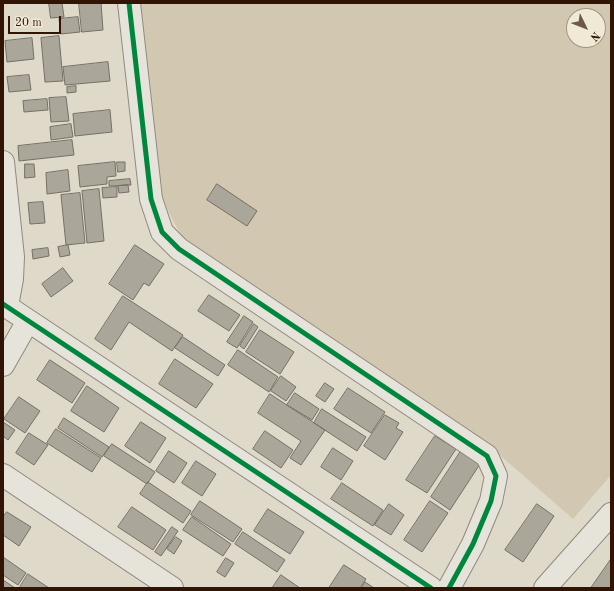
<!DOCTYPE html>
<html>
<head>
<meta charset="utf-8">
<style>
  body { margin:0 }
  #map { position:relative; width:614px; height:591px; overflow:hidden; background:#ded9c9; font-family:"Old Standard TT",serif }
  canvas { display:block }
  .frame { position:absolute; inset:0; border:4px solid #311404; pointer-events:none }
  .north { position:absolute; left:566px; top:8px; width:40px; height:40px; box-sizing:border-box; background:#efe9d6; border:1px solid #a39482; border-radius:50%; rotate:133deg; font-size:11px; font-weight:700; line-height:16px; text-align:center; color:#311404 }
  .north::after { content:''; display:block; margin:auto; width:14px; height:18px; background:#6e5949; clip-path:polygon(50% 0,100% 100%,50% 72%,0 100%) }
  .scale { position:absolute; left:8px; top:16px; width:53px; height:18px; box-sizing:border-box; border:2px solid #311404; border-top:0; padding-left:5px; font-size:12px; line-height:14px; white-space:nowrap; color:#311404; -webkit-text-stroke:3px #efe9d6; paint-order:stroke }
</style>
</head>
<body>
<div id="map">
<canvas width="614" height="591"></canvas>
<div class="frame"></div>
<div class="north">N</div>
<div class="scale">20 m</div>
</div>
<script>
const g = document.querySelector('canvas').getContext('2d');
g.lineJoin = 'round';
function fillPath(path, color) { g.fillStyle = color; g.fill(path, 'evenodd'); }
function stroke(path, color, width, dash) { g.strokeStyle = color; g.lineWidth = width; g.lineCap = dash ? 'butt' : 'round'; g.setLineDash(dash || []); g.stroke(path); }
fillPath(new Path2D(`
  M137,3H611V475L573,519L502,457L185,243L161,197ZM574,16H598V40H574Z`), '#d2c8b2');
const building = new Path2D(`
  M49,3H62L64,17L51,18Z
  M79,3H101L103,30L82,32Z
  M78,17L80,32L61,34L59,19Z
  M59,36L63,81L45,82L41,38Z
  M32,38L34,59L7,62L5,41Z
  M108,62L110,81L65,85L63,67Z
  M29,75L31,90L9,92L7,77Z
  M76,86V92L67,93V87Z
  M66,97L69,121L51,122L49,98Z
  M47,99L48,110L24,112L23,101Z
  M110,110L112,132L75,136L73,114Z
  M71,124L73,137L51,140L50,127Z
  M72,140L74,155L19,161L18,146Z
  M115,162L116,176L107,177V184L80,187L78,166Z
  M117,162H125V171L118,172Z
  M25,164H34L35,177L25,178Z
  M68,170L70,191L47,194L46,173Z
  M130,179L131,185L109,186V181Z
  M217,184L257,211L247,226L207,200Z
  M128,185L129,192L119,193L118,186Z
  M117,187V197L103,198L102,188Z
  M99,189L104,241L87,243L82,191Z
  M80,193L85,243L66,245L61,195Z
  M43,202L45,223L30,224L28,203Z
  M68,245L70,255L60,257L58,247Z
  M135,245L164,264L149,286L144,283L133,300L109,284Z
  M48,248L49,256L33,259L32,250Z
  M63,268L73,281L51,297L42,284Z
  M209,295L240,315L229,331L198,311Z
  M123,296L183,335L172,351L129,322L111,350L95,339Z
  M244,316L253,322L237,348L227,342Z
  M254,324L258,327L244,349L240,346Z
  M260,330L294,352L280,374L246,352Z
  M183,337L225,365L218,376L175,348Z
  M238,350L278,377L269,392L228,365Z
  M175,359L213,384L196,408L159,384Z
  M50,360L85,383L72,403L37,380Z
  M281,376L296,387L286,401L271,391Z
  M325,383L334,389L325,402L316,396Z
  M87,386L119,408L104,432L71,411Z
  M348,388L385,412L371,433L334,409Z
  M295,393L319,409L312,420L287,405Z
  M270,394L325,430L301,465L290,458L301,441L258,413Z
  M19,397L40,411L25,433L4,419Z
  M322,409L366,437L357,451L314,423Z
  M385,415L399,423L396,428L403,432L385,460L364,446Z
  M64,418L109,447L102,457L58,428Z
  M3,422L15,430L8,440L3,436Z
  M141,422L166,438L150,463L125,446Z
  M56,429L101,458L92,472L47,443Z
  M265,431L293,450L281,468L253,449Z
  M29,433L48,445L34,465L16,453Z
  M435,436L456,449L427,493L406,480Z
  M112,444L155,472L147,484L104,456Z
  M333,448L353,461L341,480L321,467Z
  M169,451L187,463L174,483L156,471Z
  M461,451L480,464L450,510L431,497Z
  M196,461L216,474L202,496L182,483Z
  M148,482L191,511L183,523L140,494Z
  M342,483L383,510L373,526L331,499Z
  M200,501L242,529L233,542L191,515Z
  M430,501L448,513L422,552L404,540Z
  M389,504L404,515L391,535L375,525Z
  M537,504L554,516L523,562L505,550Z
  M132,507L166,530L153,550L118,527Z
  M268,509L304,532L290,554L254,531Z
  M7,512L31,527L19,546L3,535V517Z
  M192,517L231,544L223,556L183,530Z
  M172,527L178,531L161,556L155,552Z
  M243,532L285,560L277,572L235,544Z
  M176,537L182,541L174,554L167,549Z
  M3,557L26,573L18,585L3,575Z
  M226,558L234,563L225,577L217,572Z
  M611,559V588H591Z
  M344,565L366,579L360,588H329Z
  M28,574L49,588H21L20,587Z
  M281,575L300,588H275L273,587Z
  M3,580L15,588H3Z
  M365,582L374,588H362Z`);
fillPath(building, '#aba69a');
stroke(building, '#776f65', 1);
const minor = new Path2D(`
  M129,3L151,199L162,232L179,249L487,456L496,476L491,501L473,544L449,588
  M3,162L13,257L12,279L7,306
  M3,304L431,588
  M3,365L28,321
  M3,475L172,588
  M545,588L611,514`);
stroke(minor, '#90897e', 24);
stroke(minor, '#e6e3db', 22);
stroke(new Path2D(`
  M129,3L151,199L162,232L179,249L487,456L496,476L491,501L473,544L449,588
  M3,304L431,588`), '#00873e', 5);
</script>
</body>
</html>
